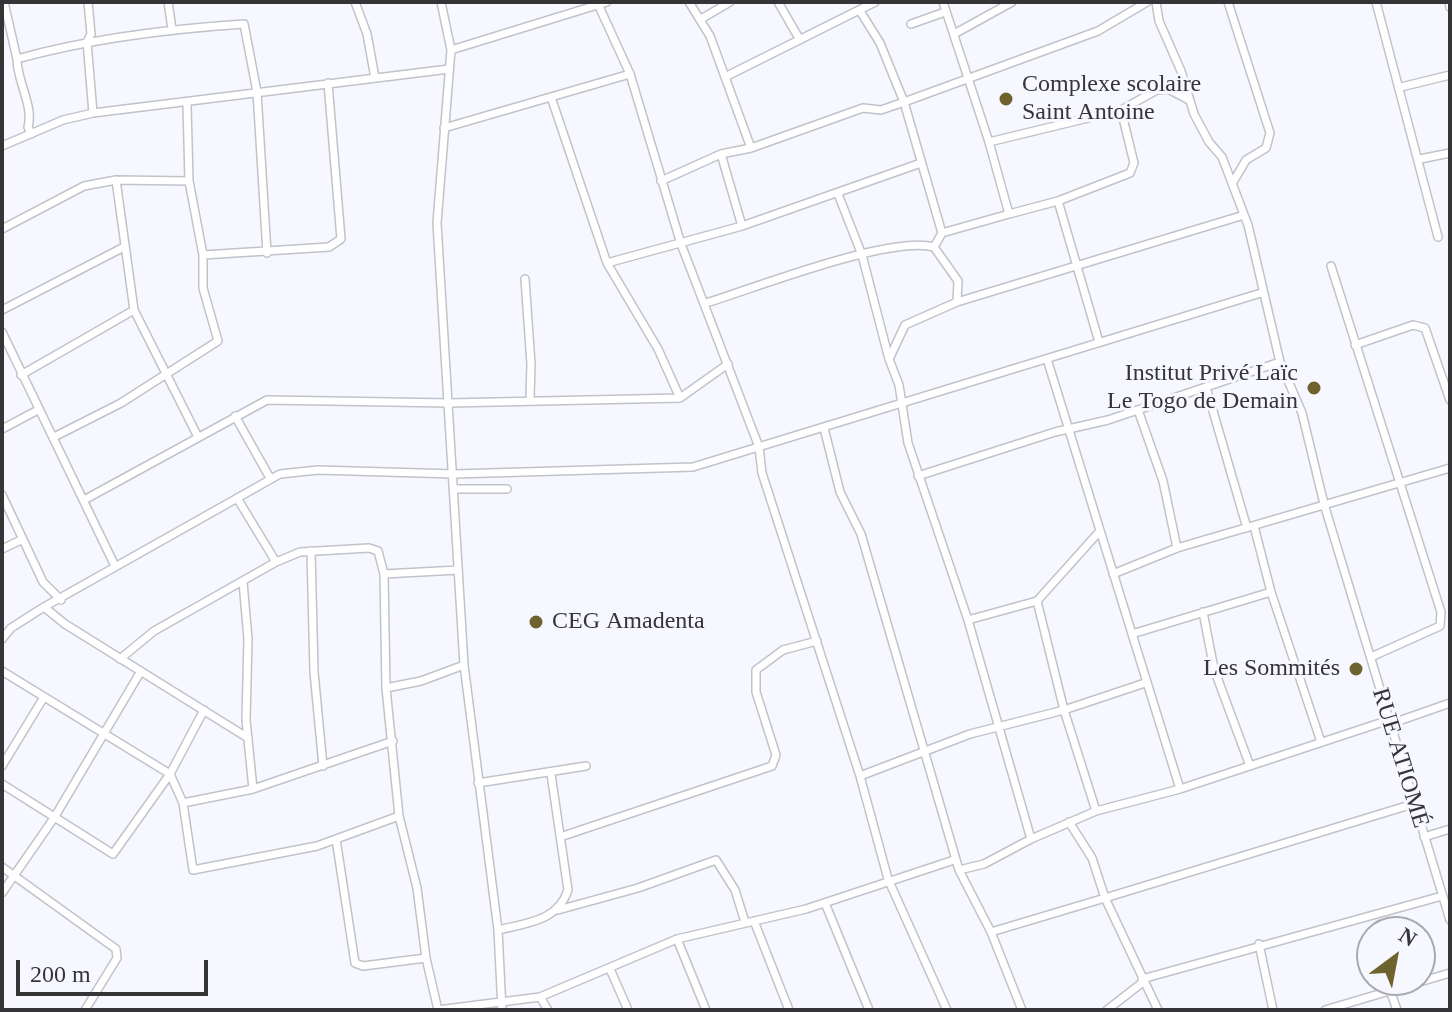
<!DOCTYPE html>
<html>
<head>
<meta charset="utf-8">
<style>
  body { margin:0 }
  #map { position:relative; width:1452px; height:1012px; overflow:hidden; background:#f7f8ff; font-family:"Times New Roman",serif }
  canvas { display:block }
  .frame { position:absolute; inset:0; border:4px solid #353538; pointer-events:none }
  .north { position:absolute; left:1356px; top:916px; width:80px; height:80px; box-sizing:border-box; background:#f7f8ff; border:2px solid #a9aaaf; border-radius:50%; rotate:32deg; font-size:22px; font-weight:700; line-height:32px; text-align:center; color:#353538 }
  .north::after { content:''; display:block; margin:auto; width:28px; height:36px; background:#6e622f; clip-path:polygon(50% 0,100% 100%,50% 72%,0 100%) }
  .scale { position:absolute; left:16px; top:960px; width:192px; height:36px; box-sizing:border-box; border:4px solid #353538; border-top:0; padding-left:10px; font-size:24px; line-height:28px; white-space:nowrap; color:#353538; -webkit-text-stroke:6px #f7f8ff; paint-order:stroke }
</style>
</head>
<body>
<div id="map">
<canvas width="1452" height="1012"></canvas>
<div class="frame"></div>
<div class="north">N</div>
<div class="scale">200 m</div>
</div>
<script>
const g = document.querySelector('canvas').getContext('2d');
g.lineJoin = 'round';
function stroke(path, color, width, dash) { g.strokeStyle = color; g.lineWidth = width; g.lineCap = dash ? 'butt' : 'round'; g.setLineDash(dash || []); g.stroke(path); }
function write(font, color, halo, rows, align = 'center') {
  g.font = font + ' "Times New Roman",serif'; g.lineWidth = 6; g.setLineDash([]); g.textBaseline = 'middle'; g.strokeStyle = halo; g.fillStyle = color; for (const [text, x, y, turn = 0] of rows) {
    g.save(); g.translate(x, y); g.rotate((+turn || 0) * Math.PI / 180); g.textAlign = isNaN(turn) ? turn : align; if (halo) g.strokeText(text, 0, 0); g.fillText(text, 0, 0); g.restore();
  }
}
const minor = new Path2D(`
  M4,2L17,59
  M88,2L91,34L87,42L93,113
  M168,2L172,29
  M355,2L367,34L375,78
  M441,2L451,50L437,223L464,665L498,930L502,1010
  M597,2L630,74L681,244L759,447L762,473L860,776L888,879L947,1010
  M689,2L710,36L751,148
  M778,2L800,40
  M943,2L989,142L1009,214L942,233L934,247L958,281L957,302
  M1156,2L1159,21L1181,71L1194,114L1209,142L1222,157L1248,225L1280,362L1302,413L1324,504L1450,920
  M1228,2L1270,133L1266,148L1246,160L1232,184
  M1376,2L1438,237
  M1449,2L1450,7
  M701,19L730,2
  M911,24L945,12
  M954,34L1012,2
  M451,50L607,2
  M725,77L875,2
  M1401,87L1450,75
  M551,97L607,263L658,349L680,398
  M444,128L630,74
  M31,134L28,127C34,106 17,82 17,59C92,38 167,29 244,24L257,92L267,253
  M989,142L1121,110L1157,90L1168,89L1189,100
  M2,146L63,120L93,113L449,69
  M721,154L742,226
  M1420,159L1450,153
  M116,180L134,310L198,437
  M661,181L721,154L751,148L863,108L881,110L904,102L880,43L860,11
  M838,194L862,255L889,359
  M1058,201L1130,173L1134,163L1121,110
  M1009,214L1058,201L1099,342
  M2,229L84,186L116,180L189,181
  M942,233L904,102L1098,31L1147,2
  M203,255L329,247L341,239L328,83
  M607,263L742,226L921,163
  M1331,266L1441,612L1440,626L1371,657
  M525,279L531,364L530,398
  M706,303C755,288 890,235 934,247
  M2,310L124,247
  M2,332L115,566
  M1355,345L1413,325L1425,328L1450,400
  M1047,359L1180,789
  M21,375L134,310
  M1206,387L1247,528
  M1138,410L1163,481L1177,548
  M235,416L270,478
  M824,428L840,492L861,534L959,870L984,864L1031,839L1096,811L1180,789L1389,720
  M2,429L38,410
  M54,437L121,403L218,341L203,288V255L189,181L187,104
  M918,476L1055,432L1108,420L1280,362
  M456,489H507
  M2,495L43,582L61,600
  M237,498L276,562
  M84,500L267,400L450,403L680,398L728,364
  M1254,526L1271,592L1321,742
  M2,549L21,540
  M311,551L314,672L323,766
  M384,574L386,688L399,816L417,888L426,958L438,1010
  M1113,574L1177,548L1450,468
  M243,582L248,639L246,720L253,789
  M1037,601L1064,710L1096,811
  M44,607L65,624L248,738
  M1203,612L1214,669L1250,766
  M968,620L1037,601L1098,533
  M1132,634L1271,592
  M2,639L11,628L44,607L280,474L318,470L455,474L693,467L1261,293
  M120,659L154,631L276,562L300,552L369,548L378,551L384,574L458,570
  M2,671L170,774L183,803L193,870L317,846L399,816
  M386,688L421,681L464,665
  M1390,724L1450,703
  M2,766L44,697
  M860,776L970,734L1064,710L1145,683
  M478,783L586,766
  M2,784L113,854L170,774L204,710
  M183,803L253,789L393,741
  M1069,822L1092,858L1105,898L1413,804
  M560,837L772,766L776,755L756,692V670L783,650L817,641
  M1424,837L1450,829
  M336,839L355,963L363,966L426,958
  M1031,839L968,620L908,443L899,385L889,359L905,325L957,302L1244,215
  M2,867L116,949L117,958L85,1010
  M959,870L991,932L1022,1010
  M2,893L54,818L141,671
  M825,903L869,1010
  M558,910L638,888L716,860L735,890L745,922
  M754,921L789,1010
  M498,930C527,923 558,921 568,890L551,774
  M991,932L1105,898L1158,1010
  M677,939L706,1010
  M1259,944L1273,1010
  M610,969L628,1010
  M1142,979L1442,896
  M1390,990L1397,1010
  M540,997L548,1010
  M438,1010L540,997L677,939L806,909L954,860
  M1107,1010L1143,982
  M1325,1010L1450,973`);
stroke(minor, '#c1c3cb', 10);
stroke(minor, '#fff', 7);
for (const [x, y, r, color] of [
  [1006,99,8,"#6e622f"],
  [1314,388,8,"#6e622f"],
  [536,622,8,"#6e622f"],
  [1356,669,8,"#6e622f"]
]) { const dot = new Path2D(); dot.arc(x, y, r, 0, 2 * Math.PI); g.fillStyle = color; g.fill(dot); stroke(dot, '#f7f8ff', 3); }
write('24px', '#353538', '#f7f8ff', [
  ["Complexe scolaire",1022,85],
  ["Saint Antoine",1022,113],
  ["Institut Privé Laïc",1298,374,"right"],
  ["Le Togo de Demain",1298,402,"right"],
  ["CEG Amadenta",552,622],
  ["Les Sommités",1340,669,"right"]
], 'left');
write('24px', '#353538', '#f7f8ff', [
  ["RUE ATIOMÉ",1400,758,73]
]);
</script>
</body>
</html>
